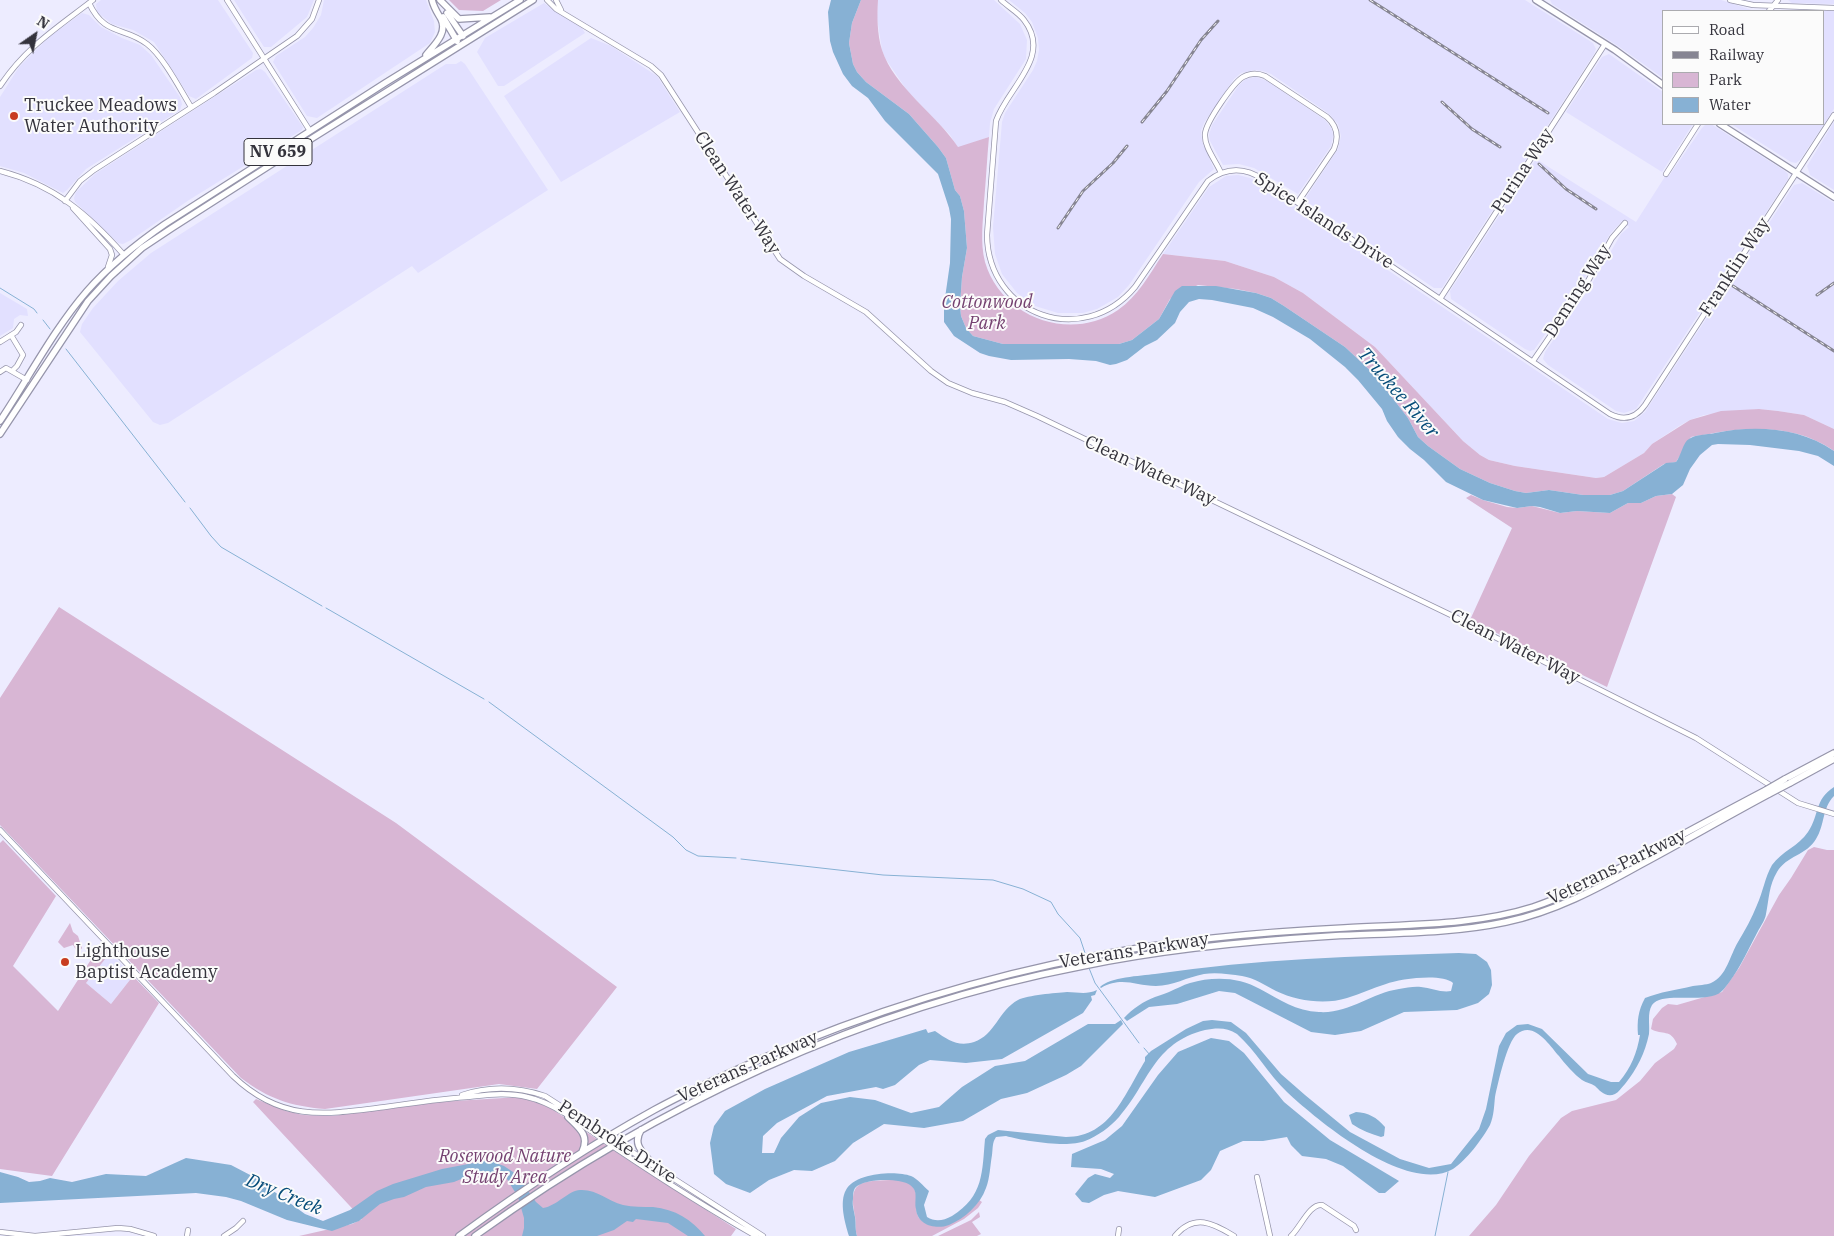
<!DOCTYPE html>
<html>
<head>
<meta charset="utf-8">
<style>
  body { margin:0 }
  #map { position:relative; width:1834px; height:1236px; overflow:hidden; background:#edecff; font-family:"IBM Plex Serif",serif }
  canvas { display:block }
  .legend { position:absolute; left:1662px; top:10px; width:162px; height:115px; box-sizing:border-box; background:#fbfbfb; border:1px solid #ababaf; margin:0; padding:6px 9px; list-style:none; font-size:15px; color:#34333c }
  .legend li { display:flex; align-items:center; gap:10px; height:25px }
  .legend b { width:25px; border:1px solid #ababaf }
  .north { position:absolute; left:10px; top:10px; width:50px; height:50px; -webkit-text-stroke:4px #fbfbfb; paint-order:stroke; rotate:33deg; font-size:14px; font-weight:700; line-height:20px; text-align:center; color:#34333c }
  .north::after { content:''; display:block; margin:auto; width:18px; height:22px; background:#34333c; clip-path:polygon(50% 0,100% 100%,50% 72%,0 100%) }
</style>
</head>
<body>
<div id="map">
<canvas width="1834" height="1236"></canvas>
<ul class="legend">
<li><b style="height:6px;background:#fff"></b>Road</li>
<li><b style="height:6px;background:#868592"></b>Railway</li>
<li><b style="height:14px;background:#d8b6d4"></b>Park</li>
<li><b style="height:14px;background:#87b1d4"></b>Water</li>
</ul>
<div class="north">N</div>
</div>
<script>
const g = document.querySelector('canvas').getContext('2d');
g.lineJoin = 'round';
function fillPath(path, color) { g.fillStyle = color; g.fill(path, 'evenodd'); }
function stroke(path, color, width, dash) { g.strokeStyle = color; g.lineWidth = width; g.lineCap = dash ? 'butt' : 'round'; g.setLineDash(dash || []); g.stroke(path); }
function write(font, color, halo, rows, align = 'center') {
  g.font = font + ' "IBM Plex Serif",serif'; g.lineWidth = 4; g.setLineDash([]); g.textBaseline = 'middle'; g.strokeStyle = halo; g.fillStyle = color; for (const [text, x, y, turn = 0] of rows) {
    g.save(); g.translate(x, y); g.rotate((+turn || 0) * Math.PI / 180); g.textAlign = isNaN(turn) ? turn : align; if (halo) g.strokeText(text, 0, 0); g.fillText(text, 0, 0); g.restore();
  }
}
fillPath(new Path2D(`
  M101,0H218L253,53L252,58L196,99L189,96L154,42L133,30L112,24L97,12L96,4Z
  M234,0H314L307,17L271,47H264Z
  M324,0H426L434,21L435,32L430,43L317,118L307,116L273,62L276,56L305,37L313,28L321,15Z
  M878,0H994L1020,24L1027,40L1026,59L994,109L990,123L989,137L958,148L950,135L908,92L885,58L882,50L877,18Z
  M1009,0H1525L1593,43L1596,49L1594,54L1442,288H1434L1306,201L1307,196L1338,149L1341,136L1338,124L1328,113L1271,74L1263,71L1254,70L1241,73L1234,79L1204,123L1201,131L1202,141L1214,169L1199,182L1129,285L1118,297L1097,309L1083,313H1058L1035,306L1017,293L1002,274L995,254L993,227L1002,122L1005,113L1033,70L1037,61L1039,50L1038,38L1032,22L1025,13Z
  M1550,0H1721L1755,11H1663V78L1618,46L1552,4Z
  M1788,0H1834V4L1792,3Z
  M544,3L582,28L585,33L504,86H498L477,52L485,38Z
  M1775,11H1834V109L1800,160L1796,163L1791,162L1731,124H1823V11Z
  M82,13L89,15L101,27L122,38L140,45L151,55L180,97L182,104L180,110L86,169L67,190L63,193L24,173L0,166V97L19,67L49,37Z
  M591,38L611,46L657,76L680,112L561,182L504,96Z
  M1609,54L1663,92V124H1693L1662,172L1566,112L1602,57Z
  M461,61L465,64L548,190L418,273L412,266L168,423L160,425L153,422L80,332L82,324L93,308L118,281L151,253L446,64H456Z
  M261,69L265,72L303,127L302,130L189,200L131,240L123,244L118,243L75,202L74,198L76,192L95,174L256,70Z
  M1256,77L1267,81L1325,120L1332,129L1333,136L1331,146L1298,194L1254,168L1239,164L1223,165L1210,141L1209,135L1212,125L1239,85L1246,79Z
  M1834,122V190L1810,175L1807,166Z
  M1706,124H1711L1785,171L1788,174V179L1636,409L1624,413L1616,411L1548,365L1543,359L1545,352L1590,287L1621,234L1629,227L1622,221L1610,234L1582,282L1534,350L1530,351L1525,349L1451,299L1450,291L1536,159L1636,222L1666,175L1669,176L1702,128Z
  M1238,175L1250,178L1256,181L1608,419L1622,423L1634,421L1645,412L1794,185L1802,183L1834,203V429L1804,415L1778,411L1759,409L1704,415L1690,420L1679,426L1652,444L1644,453L1604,477L1596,478L1515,466L1489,460L1480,455L1463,441L1375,347L1303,293L1274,277L1225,261L1163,254L1209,187L1226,176Z
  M0,293L27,309L28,316L20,315L14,319L13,328L0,336Z
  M110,953L133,976L111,1004L86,983Z`), '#e2e0ff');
fillPath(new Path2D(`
  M449,0H501L483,11L459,10Z
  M861,0H878C877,16 877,34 882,50C894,87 937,115 958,147L989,137C987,158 986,180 984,202C983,222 980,242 985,262C1001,317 1070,343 1118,310C1138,296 1149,275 1163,254L1225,261L1274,277L1303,293L1375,347L1463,441L1480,455L1489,460L1515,466L1596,478L1604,477L1644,453L1652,444L1690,420L1721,411L1759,409L1778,411L1804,415L1834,429V451C1799,426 1754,426 1714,433C1706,435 1699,435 1691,437L1676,462L1664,464L1623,491L1610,495H1583L1549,490L1526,493L1515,491L1490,483L1460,469L1428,446L1418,437L1408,418L1374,374L1345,347L1284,306L1271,298L1256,293L1236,289L1198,285L1170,299L1159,319L1132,340L1119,344H1003L973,336L966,328L961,316L960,306L962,277L967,248L964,211L960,196L955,190L946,158L938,147L909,114L866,82L857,72L853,64L849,43L852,23Z
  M1672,494L1676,497L1607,687L1470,620L1512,528L1466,498L1471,495L1483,500L1507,507L1517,508L1532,506L1560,513L1577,511L1610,513L1628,503H1641L1656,496Z
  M59,607L396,823L617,987L537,1089L499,1084L325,1109C290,1106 269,1099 241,1078L0,825V698Z
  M3,840L56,896L13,966L58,1011L101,944L110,953L86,983L111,1004L133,976L159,1003L52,1176L0,1169V843Z
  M1814,847L1827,850H1834V1236H1469L1496,1205L1529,1156L1561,1118L1572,1111L1616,1100L1640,1081L1655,1063L1674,1049L1677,1044C1670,1028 1663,1036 1651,1029L1653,1019L1662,1008L1668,1004L1677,1005L1722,992L1739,968L1779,895L1791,878L1808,850Z
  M70,923L73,932L78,936L82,948L78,953L73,945L64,948L58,942Z
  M520,1097L549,1107L628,1160L736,1229L731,1236H299L352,1224L362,1219L253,1102L256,1099L286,1111L303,1115L332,1116L438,1102Z
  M890,1180C897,1180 906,1180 912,1186C921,1195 912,1210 920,1219C936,1236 970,1216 979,1200L982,1202L978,1208L964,1219L932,1236H857C855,1229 856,1223 855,1216C848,1182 859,1181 890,1180Z
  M979,1212L980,1217L972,1222L981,1234L977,1236H938L971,1220Z`), '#d8b6d4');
fillPath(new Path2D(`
  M831,0H861L852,23L849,43L853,64L857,72L866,82L909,114L938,147L946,158L955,190L960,196L964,211L967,248L962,277L960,306L961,316L966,328L973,336L1003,344H1119L1132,340L1159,319L1175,291L1182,286H1216L1256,293L1271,298L1284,306L1345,347L1374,374L1408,418L1418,437L1428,446L1460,469L1490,483L1515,491L1526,493L1549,490L1583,495H1610L1623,491L1666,463L1676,462C1681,456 1683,442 1689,439C1696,434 1706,435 1715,433C1754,425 1800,427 1834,451V466L1818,456L1799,451L1750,445L1718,444L1712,445L1700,455L1690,469L1683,485L1672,494L1656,496L1641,503H1628L1610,513L1577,511L1560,513L1540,507L1532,506L1517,508L1483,500L1446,482L1424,460L1410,449L1398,437L1387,421L1382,409L1358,380L1345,367L1310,339L1273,317L1253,308L1212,300L1199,299L1189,302L1180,312L1175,323L1157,340L1145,346L1127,360L1116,364L1110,365L1096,361L1069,359L1011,360L989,356L980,353L954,336L944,322V305L950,263L951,219L949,208L938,174L885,121L868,98L852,86L843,74L833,52L830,41L828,12Z
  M1834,787V796C1822,808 1825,825 1816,839C1807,855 1786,856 1777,872C1769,885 1769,899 1766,914C1765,921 1759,928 1756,935C1746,954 1738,972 1724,989C1710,1007 1663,989 1652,1005C1647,1013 1650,1025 1649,1034C1645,1053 1637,1069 1625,1084C1621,1088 1619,1092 1615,1094C1606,1098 1600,1091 1595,1086C1591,1083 1586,1083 1582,1080C1575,1075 1564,1063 1559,1056C1550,1046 1534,1020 1517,1034C1507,1042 1498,1083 1495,1097C1494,1106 1494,1116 1490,1125C1483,1138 1466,1161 1453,1169C1408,1195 1319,1122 1287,1092C1269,1075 1256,1051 1237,1034C1227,1027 1216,1028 1205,1030C1153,1043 1149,1083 1119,1117C1110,1127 1098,1136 1085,1141C1068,1148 1024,1141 1006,1136L996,1137C992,1143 993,1148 992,1155C990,1166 990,1178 986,1188C980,1205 965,1218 949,1225C936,1230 917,1225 916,1209C914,1200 919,1191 910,1185C900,1178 864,1178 855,1188C853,1191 853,1195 853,1199C852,1206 854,1210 855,1217C856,1224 855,1229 857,1236H849C845,1223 839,1202 846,1190C854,1173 896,1170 911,1176C918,1179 923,1186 929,1191L924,1205L927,1217C935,1222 943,1221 952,1216C984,1196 982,1172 985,1139L988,1135L998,1130L1066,1137C1111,1137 1125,1093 1145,1061V1057L1151,1051L1186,1029L1203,1021L1212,1020L1231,1022L1246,1033L1281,1074L1305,1095L1350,1132L1400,1159L1429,1168L1451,1164L1479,1129L1486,1109L1499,1046L1506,1033L1517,1025L1528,1024L1542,1029L1588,1074L1611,1082H1619C1631,1068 1637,1053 1640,1035H1638C1637,1021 1638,1011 1645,998C1660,992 1676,990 1693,986C1698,985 1706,985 1711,983C1727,976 1730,955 1738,942C1745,930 1752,918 1757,905C1763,892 1765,877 1772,865C1782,851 1799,846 1808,832C1820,814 1814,800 1834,787Z
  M1459,953L1476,954L1487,962L1491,970L1492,985L1489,994L1478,1003L1457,1010L1404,1012L1361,1031L1335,1035L1311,1032L1235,993L1219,991L1177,1004L1149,1007L1127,1021L1124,1018C1132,1009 1144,1001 1155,997C1160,995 1165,994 1169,992C1176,989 1183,985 1190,983C1213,976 1240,977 1260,989C1280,1000 1296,1011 1319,1012C1349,1014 1371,993 1399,989C1406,988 1414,986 1421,987C1431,988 1442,993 1451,991L1453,983C1442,973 1399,979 1386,984C1373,988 1360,994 1347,998C1325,1005 1297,1001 1276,991C1265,985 1254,978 1242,976C1230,974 1215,972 1204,974C1187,977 1173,986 1156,986C1135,986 1122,976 1101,988L1100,987C1110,977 1140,976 1155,974C1256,959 1357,956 1459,953Z
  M1097,990L1095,995L1091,996L1092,1000L1083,1013L1002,1059L966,1063L930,1060L919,1065L895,1085L883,1089L876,1087L827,1096L777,1123L763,1136L762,1153H774L781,1138L799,1117L821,1103L850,1097L875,1100L911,1113L939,1107L962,1087L995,1066L1025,1061L1088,1024H1115L1121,1020L1123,1024L1081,1066L1066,1075L1027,1093L1001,1099L963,1121L924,1128L884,1124L853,1143L835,1161L812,1171L794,1170L769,1180L750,1193L726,1184L714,1174L710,1143L714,1126L725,1111L765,1089L849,1052L926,1029L928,1033L935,1031C948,1040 958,1047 974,1042C995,1035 999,1010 1018,1000C1028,995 1055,993 1067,992C1078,992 1086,995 1097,990Z
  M1211,1038L1229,1041L1244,1053L1284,1102L1330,1140L1399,1181L1385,1193H1379L1343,1166L1326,1159L1302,1156L1291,1145L1287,1137L1263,1141H1243L1220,1151L1211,1170L1201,1180L1155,1197L1118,1191L1104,1195L1089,1203L1082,1202L1075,1194L1088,1178L1095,1174L1110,1178L1114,1174L1101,1169L1071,1167L1072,1154L1105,1140L1122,1126L1158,1075L1178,1052Z
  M1356,1112C1369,1113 1376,1117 1385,1127L1384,1136L1381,1137C1371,1134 1361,1130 1352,1124L1349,1115Z
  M186,1158L231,1165L254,1177L305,1214L323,1221L350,1210L377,1191L393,1184L442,1169L484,1161L493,1162L504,1166L516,1174L536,1202L543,1208C557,1206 569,1190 580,1190C597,1189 607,1201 623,1205C633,1207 643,1207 653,1207C675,1209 692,1220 705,1236H688L668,1223L636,1219L633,1222L627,1221L614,1230L597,1236H522L524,1228V1218L518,1197L507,1179L495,1174L466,1177L454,1182L426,1187L404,1197L394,1199L380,1204L359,1221L332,1231L287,1220L241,1201L226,1197L196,1193L0,1203V1172L18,1177L29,1182L40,1181L50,1178L72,1182L106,1174L146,1176Z`), '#87b1d4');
stroke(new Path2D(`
  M0,288L34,309L37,313
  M43,320L50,329
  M66,349L185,502
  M190,508L211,536L221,547L322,606
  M326,608L484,699
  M489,702L673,837L686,850L698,856L736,858
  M741,859L883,875L993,880L1023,889L1051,902L1058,914L1080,938L1086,956
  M1089,968L1095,983L1139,1043
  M1144,1048L1150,1055
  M1435,1236L1448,1172`), '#87b1d4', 1);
const minor = new Path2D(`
  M227,0L310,131
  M547,0L556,9L651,66L661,75L780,259L804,276L866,312L931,371L948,383L972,393L1005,402L1037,416L1455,617L1696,738L1798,803L1834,814
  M556,0L561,10
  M1001,0C1008,7 1018,12 1024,20C1053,57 1007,88 996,121L987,235C988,316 1083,349 1135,287L1208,181C1226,167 1245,167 1264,180L1610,414C1624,421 1636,418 1645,405L1834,115
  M1730,0L1753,5L1834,8
  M89,3C105,37 124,26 147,44C163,56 180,89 191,107
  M1769,11L1778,0
  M0,86C26,47 57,28 93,0
  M0,171C54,185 88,214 124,255
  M1221,173C1216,161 1204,147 1205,134C1206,122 1233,83 1243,77C1250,73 1258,73 1265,76L1327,117C1337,126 1339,137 1334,149L1298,202
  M1666,174L1698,124
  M65,201L80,181L94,170L214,93L297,36L312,19L319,0
  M73,208L110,249L112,255L108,267
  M1440,299L1605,44
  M11,335L23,355L17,366L13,370
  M0,342L16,332L21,325
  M1533,361L1588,281L1612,238L1625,223
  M0,372L6,368L27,380
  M0,830L233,1076C281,1122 324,1115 385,1107C412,1103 440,1099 467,1097C487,1095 507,1092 527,1097C559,1104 591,1132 618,1150C663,1180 708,1209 756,1236
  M462,1095C489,1086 518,1087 545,1096L763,1236
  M1257,1177L1270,1236
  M0,1232L35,1236L118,1228L130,1229L154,1236
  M187,1236L188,1230
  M224,1236L236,1228L243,1221
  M1118,1236L1119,1229
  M1175,1236C1194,1213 1213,1223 1234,1236
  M1291,1236C1300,1228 1310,1203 1322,1205L1354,1226L1356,1230`);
const major = new Path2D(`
  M440,0L459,19L490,17
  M1536,0L1615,50L1663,85
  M447,13L463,36
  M443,17L457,41
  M426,55C434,45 448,33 441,19C437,12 434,8 432,0
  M1720,124L1834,197
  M0,421C28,379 54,329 87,291C110,265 136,244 165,224L385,83L520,0
  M0,434L88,301L111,276L142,248L172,228L311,139L533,0
  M1785,779L1834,753
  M1790,783L1834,759
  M568,1117C579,1128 590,1135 582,1152
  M641,1130C632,1145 643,1152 652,1164
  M459,1236C522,1190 587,1147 654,1110C687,1092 722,1076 756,1061C866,1013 981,977 1099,955C1180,939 1262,932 1344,928C1407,924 1473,926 1533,907C1566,896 1598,879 1629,863C1675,839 1720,814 1766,790
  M475,1236C655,1106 863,1008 1083,966C1165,949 1248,941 1332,936C1389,933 1450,934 1506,922C1554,912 1597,889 1640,865C1683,842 1726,817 1769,794`);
stroke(minor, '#9695ab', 6);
stroke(major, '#9695ab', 8);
stroke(minor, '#fff', 4.5);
stroke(major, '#fff', 5.5);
const rail = new Path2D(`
  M1370,0L1548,113
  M1442,102L1472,129L1500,147
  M1142,122L1167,91L1201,40L1218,21
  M1539,164L1566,189L1596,209
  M1058,228L1083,191L1113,163L1127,146
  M1733,286L1834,351
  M1817,295L1834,283`);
stroke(rail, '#868592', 3);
stroke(rail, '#fbfbfb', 1, [4]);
const majorBridge = new Path2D(`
  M1766,790L1785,779
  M1769,794L1790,783`);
stroke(majorBridge, '#9695ab', 8, []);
stroke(majorBridge, '#fff', 5.5);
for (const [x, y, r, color] of [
  [14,116,5,"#c83d20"],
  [65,962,5,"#c83d20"]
]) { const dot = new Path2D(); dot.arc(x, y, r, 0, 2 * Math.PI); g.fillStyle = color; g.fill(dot); stroke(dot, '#fbfbfb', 2); }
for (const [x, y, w] of [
  [278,152,68]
]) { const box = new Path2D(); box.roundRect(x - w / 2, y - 13.5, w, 27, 4); g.fillStyle = '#fbfbfb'; g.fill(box); stroke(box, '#34333c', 1); }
write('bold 16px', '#34333c', null, [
  ["NV 659",278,152]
]);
write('18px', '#34333c', '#fbfbfb', [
  ["Truckee Meadows",24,106],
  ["Water Authority",24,127],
  ["Lighthouse",75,952],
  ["Baptist Academy",75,973]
], 'left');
write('18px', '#34333c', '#fbfbfb', [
  ["Purina Way",1523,171,-57],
  ["Clean Water Way",737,193,57],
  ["Spice Islands Drive",1324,221,33],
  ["Franklin Way",1735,267,-57],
  ["Deming Way",1578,291,-57],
  ["Clean Water Way",1150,471,25],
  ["Clean Water Way",1515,647,27],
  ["Veterans Parkway",1617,867,-26],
  ["Veterans Parkway",1134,951,-9],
  ["Veterans Parkway",748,1067,-24],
  ["Pembroke Drive",617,1142,33]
]);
write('italic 18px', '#744170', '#fbfbfb', [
  ["Cottonwood",987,303],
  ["Park",987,324],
  ["Rosewood Nature",505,1157],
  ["Study Area",505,1178]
]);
write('italic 19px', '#064c79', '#fbfbfb', [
  ["Truckee River",1398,393,49],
  ["Dry Creek",284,1195,22]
]);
</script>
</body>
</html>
